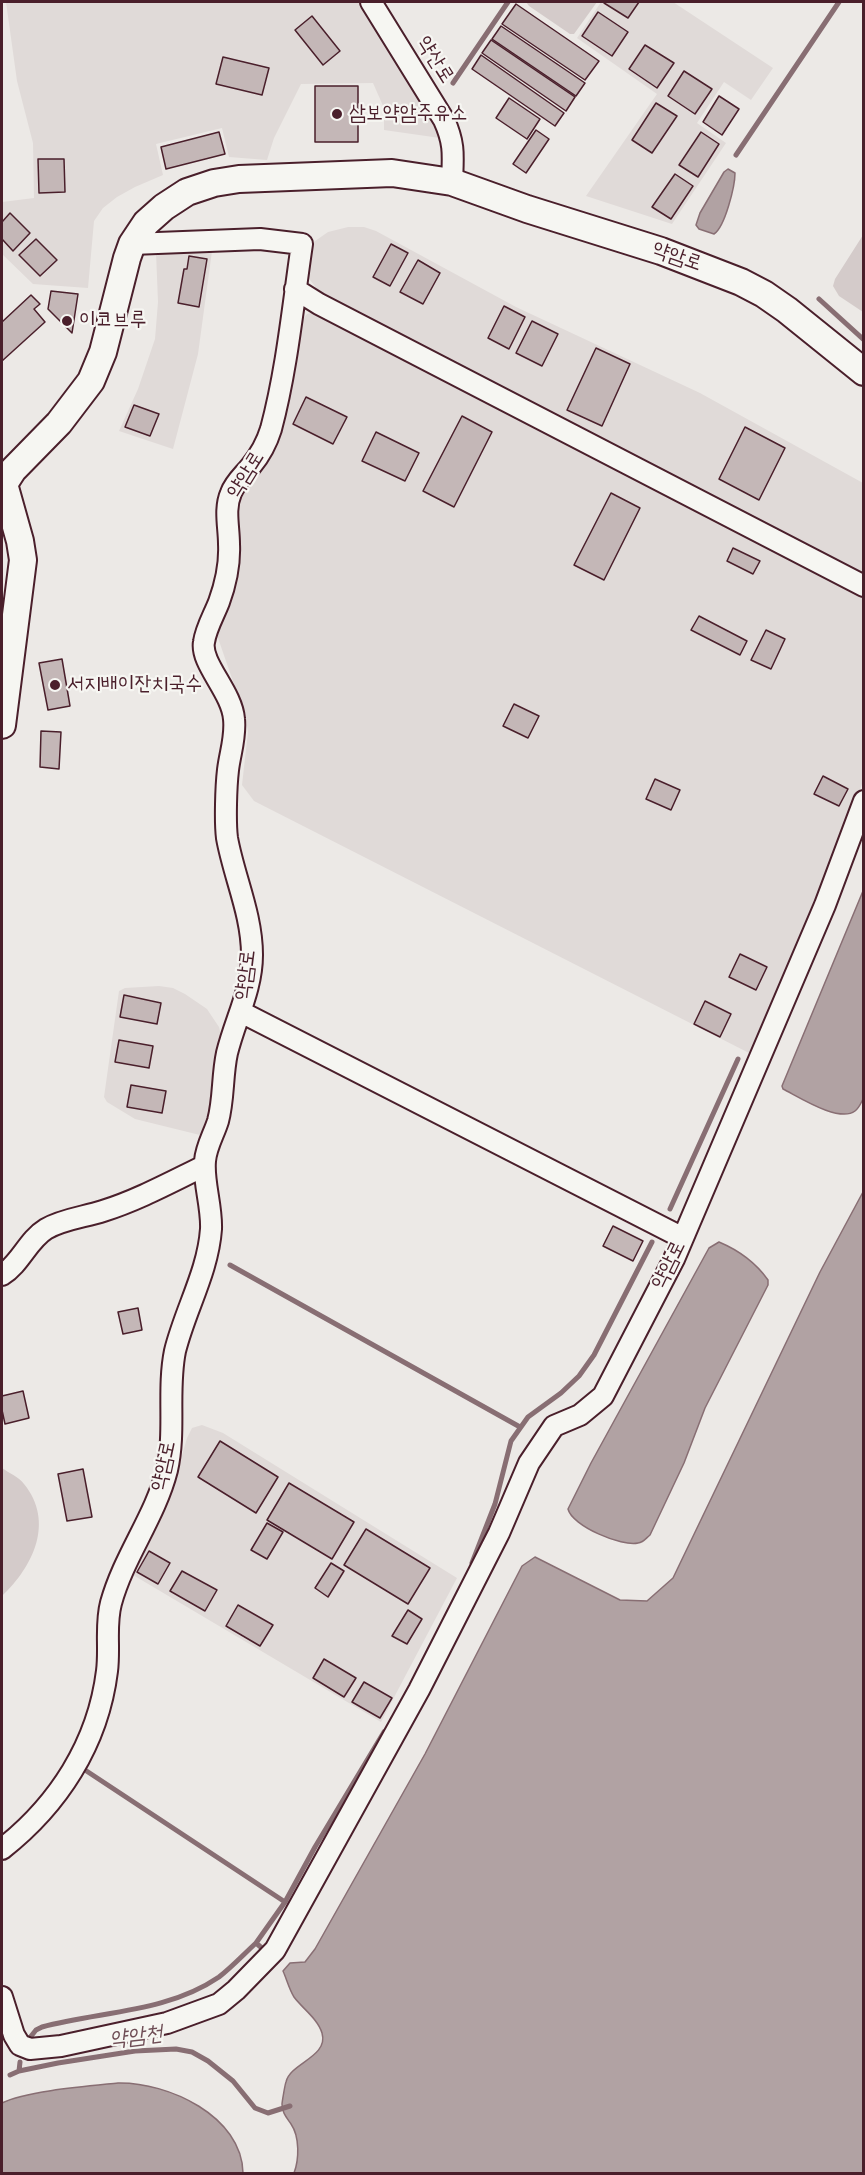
<!DOCTYPE html>
<html>
<head>
<meta charset="utf-8">
<style>
  body { margin:0 }
  #map { position:relative; width:865px; height:2175px; overflow:hidden; background:#ece9e6; font-family:Sriracha,sans-serif }
  canvas { display:block }
  .frame { position:absolute; inset:0; border:3px solid #4a1f2b; pointer-events:none }
</style>
</head>
<body>
<div id="map">
<canvas width="865" height="2175"></canvas>
<div class="frame"></div>
</div>
<script>
const g = document.querySelector('canvas').getContext('2d');
g.lineJoin = 'round';
function fillPath(path, color) { g.fillStyle = color; g.fill(path, 'evenodd'); }
function stroke(path, color, width, dash) { g.strokeStyle = color; g.lineWidth = width; g.lineCap = dash ? 'butt' : 'round'; g.setLineDash(dash || []); g.stroke(path); }
function write(font, color, halo, rows, align = 'center') {
  g.font = font + ' Sriracha,"Poor Story",sans-serif'; g.lineWidth = 4.5; g.setLineDash([]); g.textBaseline = 'middle'; g.strokeStyle = halo; g.fillStyle = color; for (const [text, x, y, turn = 0] of rows) {
    g.save(); g.translate(x, y); g.rotate((+turn || 0) * Math.PI / 180); g.textAlign = isNaN(turn) ? turn : align; if (halo) g.strokeText(text, 0, 0); g.fillText(text, 0, 0); g.restore();
  }
}
fillPath(new Path2D(`
  M6,2H361L383,38L442,129L440,138L384,130V108L373,83L301,84L274,138L267,160L229,157L222,128L156,144L163,175L135,187L117,197L103,208L94,221L88,288L33,284L2,254V202L34,198L33,143L17,81Z
  M601,2H673L773,68L751,100L724,82L697,123L726,143L672,224L586,196L657,94L577,38Z
  M348,227H364L376,231L516,307L700,393L863,483V579L347,311L317,289L307,276L308,246L328,232Z
  M212,251L198,354L173,449L119,431L138,389L155,339L158,302L156,252Z
  M314,312L863,594V781L844,836L753,1055L254,801L242,785L248,732L246,719L218,638V630L230,597L235,576L239,531L238,502L242,492L263,467L280,436L292,387L303,319L307,314Z
  M159,986L173,988L185,994L207,1009L219,1027L221,1035L217,1052L213,1107L204,1136L135,1119L107,1102L104,1097L119,991L125,988Z
  M202,1425L223,1433L457,1578L381,1722L128,1572L163,1504L178,1469L187,1438L192,1428Z`), '#e0dad8');
fillPath(new Path2D(`
  M526,2H597L574,34H570L529,6Z
  M863,235L864,312H863L839,296L833,286L835,279Z
  M2,1468C9,1473 19,1477 24,1484C55,1522 33,1567 2,1596Z`), '#d4cbca');
const water = new Path2D(`
  M728,169L735,173C735,186 725,227 714,234L699,229L696,225L700,213L724,172Z
  M863,891V1099C861,1103 859,1108 855,1111C839,1123 799,1097 783,1089L782,1086Z
  M863,1192V2173H294C299,2160 300,2137 291,2124C287,2118 282,2113 282,2104C282,2103 285,2084 286,2082C290,2063 329,2057 322,2033C318,2019 302,2008 294,1997C289,1989 287,1980 283,1971L290,1963L305,1962L315,1949L425,1754L522,1566L535,1557L620,1600L647,1601L673,1578L820,1272Z
  M719,1242C738,1250 756,1263 768,1280V1285L705,1408L684,1463L650,1535C646,1538 644,1542 638,1543C622,1547 572,1526 568,1509L591,1463L709,1248Z
  M118,2083C168,2082 242,2116 243,2173H2V2103C26,2091 89,2086 118,2083Z`);
fillPath(water, '#b1a2a3');
stroke(water, '#886e73', 1.5);
stroke(new Path2D(`
  M453,83L508,2
  M736,155L839,2
  M819,299L864,340
  M670,1209L738,1059
  M230,1265L520,1427
  M472,1563L495,1504L511,1441L528,1417L561,1393L579,1376L594,1355L652,1242
  M85,1770L285,1902
  M256,1943L285,1902L315,1847L384,1732
  M28,2040L36,2030L42,2027C101,2011 166,2013 219,1977C232,1967 244,1954 256,1943L263,1949
  M19,2071L20,2062
  M10,2075L19,2071L58,2063L135,2051L176,2049L192,2052L208,2061L233,2081L255,2108L268,2113L290,2106`), '#886e73', 5);
const building = new Path2D(`
  M605,2H639L628,18L604,3Z
  M516,4L599,61L585,80L502,24Z
  M598,12L628,32L612,56L582,36Z
  M312,16L340,51L323,65L295,30Z
  M501,26L585,83L576,96L492,39Z
  M491,40L575,97L566,111L482,53Z
  M645,45L674,63L657,88L629,69Z
  M481,55L564,113L555,126L472,69Z
  M223,57L269,68L262,95L216,84Z
  M684,71L712,89L695,114L668,96Z
  M315,86H358V142H315Z
  M719,96L739,109L722,135L703,122Z
  M509,98L540,119L527,139L496,118Z
  M656,103L677,116L652,153L632,140Z
  M536,130L549,139L526,173L513,164Z
  M219,132L225,154L166,169L161,147Z
  M701,132L719,144L698,177L679,165Z
  M38,159H64L65,192L39,193Z
  M675,174L693,186L671,219L652,207Z
  M10,213L30,233L13,251L2,239V222Z
  M36,239L57,260L40,276L19,255Z
  M391,244L408,253L390,286L373,277Z
  M189,256L207,259L199,307L178,303L184,269H187Z
  M418,260L440,273L423,304L400,292Z
  M51,291L78,294L72,333L48,309Z
  M31,295L40,304L34,309L45,322L2,361V322Z
  M504,306L525,317L509,349L488,338Z
  M532,321L558,334L542,366L516,353Z
  M596,348L630,364L602,426L567,410Z
  M306,397L347,417L333,444L293,424Z
  M134,405L159,414L150,436L125,427Z
  M462,416L492,432L454,507L423,491Z
  M745,427L785,448L759,500L719,479Z
  M376,432L419,453L405,481L362,461Z
  M611,493L640,508L604,580L574,565Z
  M733,548L760,561L753,574L727,561Z
  M699,616L747,641L740,655L691,630Z
  M766,630L785,639L771,669L751,660Z
  M62,659L70,706L48,710L39,663Z
  M514,704L539,716L528,738L503,726Z
  M41,731L61,732L59,769L40,767Z
  M823,776L848,789L839,806L814,794Z
  M655,779L680,790L671,810L646,799Z
  M740,954L767,967L756,990L729,977Z
  M124,995L161,1003L157,1024L120,1017Z
  M705,1001L731,1014L720,1037L694,1024Z
  M119,1040L153,1046L149,1068L115,1062Z
  M131,1085L166,1091L162,1113L127,1107Z
  M613,1226L643,1241L633,1261L603,1246Z
  M138,1308L142,1330L123,1334L118,1312Z
  M23,1391L29,1418L5,1424L2,1410V1396Z
  M220,1441L278,1477L256,1513L198,1477Z
  M83,1469L92,1517L67,1521L58,1474Z
  M289,1483L354,1522L332,1559L267,1520Z
  M267,1523L283,1532L267,1559L251,1550Z
  M366,1529L430,1568L408,1604L344,1565Z
  M149,1551L170,1563L158,1584L137,1572Z
  M331,1563L344,1571L328,1597L315,1588Z
  M182,1571L217,1590L205,1611L170,1591Z
  M238,1605L273,1625L260,1646L226,1626Z
  M408,1610L422,1619L407,1644L392,1636Z
  M324,1659L356,1678L344,1697L313,1678Z
  M364,1682L392,1698L380,1718L352,1702Z`);
fillPath(building, '#c4b7b7');
stroke(building, '#4a1f2b', 1.5);
const minor = new Path2D(`
  M371,2L444,120C455,144 453,156 452,182
  M295,289L319,304L864,586
  M241,1012L683,1238
  M2,1275C20,1264 28,1240 46,1229C63,1219 85,1217 103,1211C138,1200 171,1182 204,1166
  M2,1849C58,1805 98,1744 107,1671C110,1648 105,1625 111,1603C124,1556 155,1517 167,1470C176,1431 167,1390 175,1351C185,1310 208,1272 211,1229C212,1206 203,1182 205,1161C206,1147 214,1134 218,1121C224,1099 222,1076 227,1053C235,1020 252,990 252,955C252,914 234,877 227,838C225,822 226,787 228,770C230,753 236,737 234,719C232,692 200,663 204,642C206,628 214,615 219,602C226,583 230,564 229,544C229,527 224,509 231,493C235,482 244,475 251,466C260,455 267,442 271,429C287,369 293,305 302,244L260,239L132,244
  M2,1997L14,2035L20,2045L30,2049L61,2046L167,2023L219,2004L236,1990L275,1950L419,1690L499,1533L529,1463L554,1426L580,1415L603,1396L674,1259L825,905L864,801`);
const tertiary = new Path2D(`
  M2,725L23,560L20,541L4,484L13,470L59,423L91,381L103,352L127,258L132,244L146,223L164,207L187,192L214,183L239,179L392,173L452,182L527,209L661,251L741,282L764,294L787,310L864,372`);
stroke(minor, '#4a1f2b', 24);
stroke(tertiary, '#4a1f2b', 30);
stroke(minor, '#f6f6f2', 20);
stroke(tertiary, '#f6f6f2', 26);
for (const [x, y, r, color] of [
  [337,114,6,"#4a1f2b"],
  [67,321,6,"#4a1f2b"],
  [55,685,6,"#4a1f2b"]
]) { const dot = new Path2D(); dot.arc(x, y, r, 0, 2 * Math.PI); g.fillStyle = color; g.fill(dot); stroke(dot, '#f6f6f2', 2); }
write('21px', '#4a1f2b', '#f6f6f2', [
  ["약산로",435,60,58],
  ["약암로",677,257,19],
  ["약암로",246,475,-58],
  ["약암로",246,975,-83],
  ["약암로",669,1265,-64],
  ["약암로",164,1466,-78]
]);
write('21px', '#4a1f2b', '#f6f6f2', [
  ["삼보약암주유소",349,114],
  ["이코브루",79,321],
  ["서지배이잔치국수",67,685]
], 'left');
write('italic 22px', '#6e4d55', '#f6f6f2', [
  ["약암천",136,2037,-7]
]);
</script>
</body>
</html>
